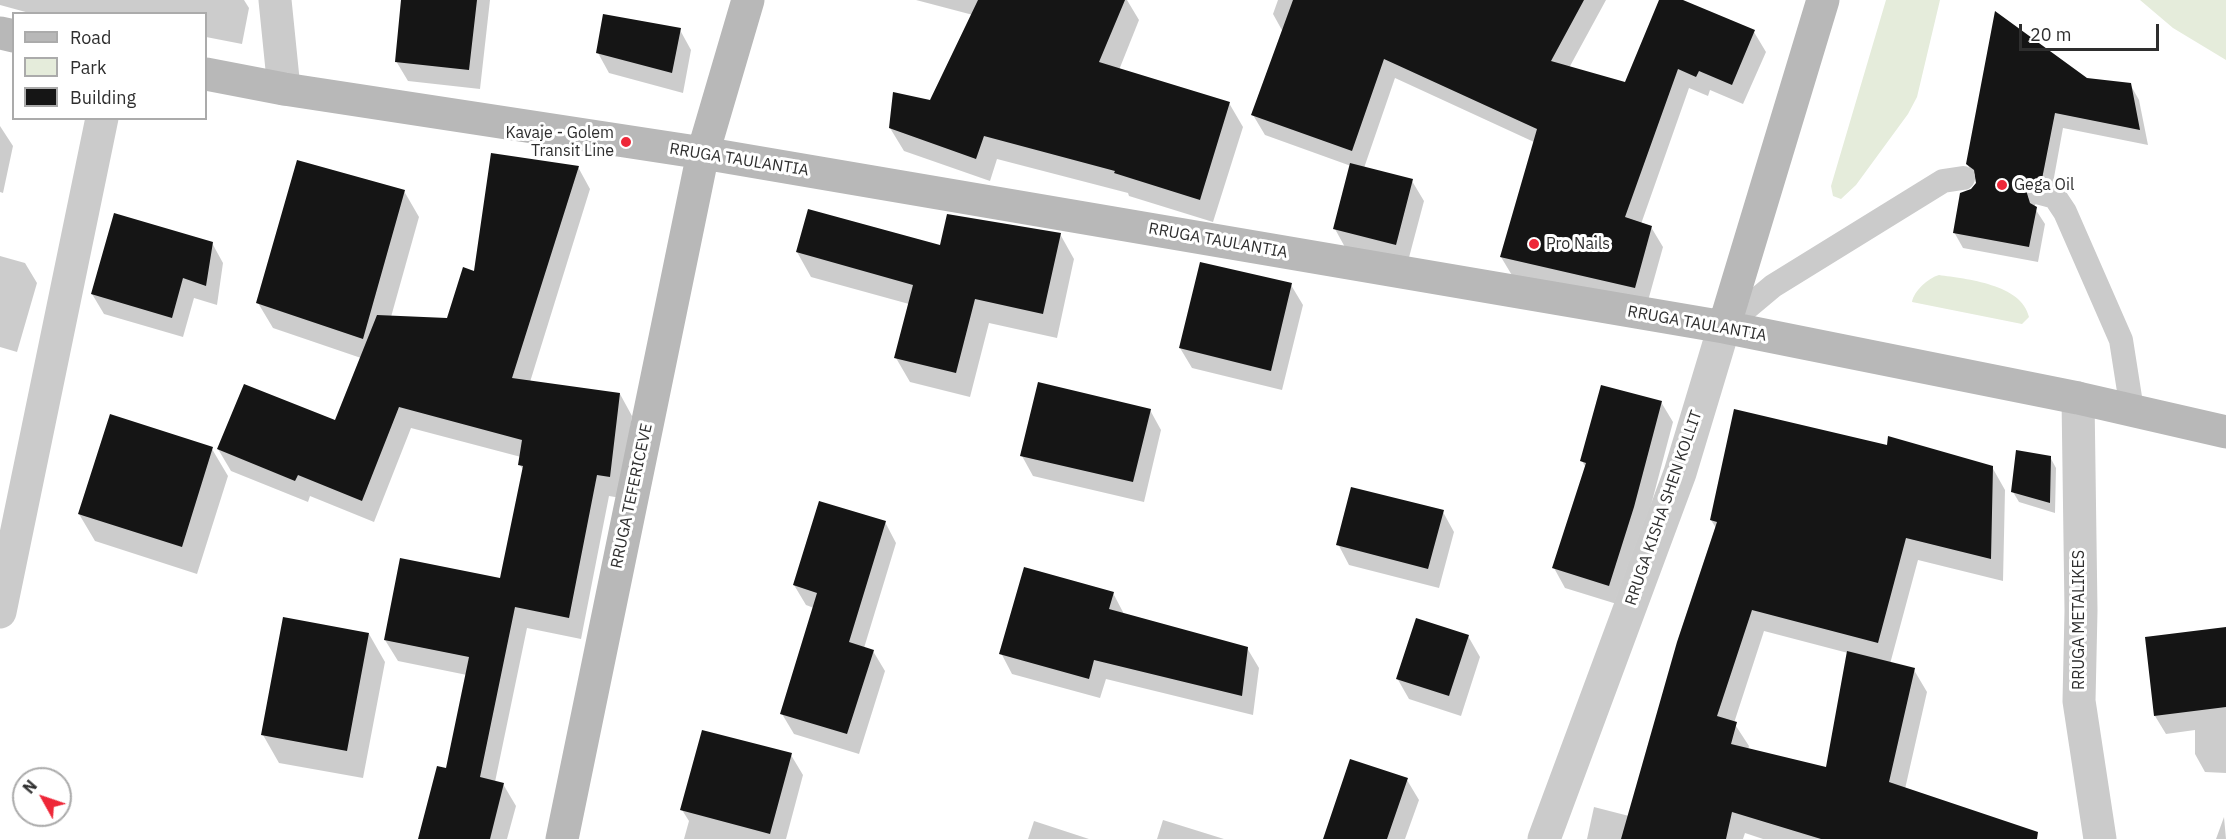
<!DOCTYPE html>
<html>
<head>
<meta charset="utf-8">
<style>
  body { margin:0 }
  #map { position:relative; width:2226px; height:839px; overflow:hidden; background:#fff; font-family:"IBM Plex Sans",sans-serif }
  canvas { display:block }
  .legend { position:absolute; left:12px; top:12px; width:195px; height:108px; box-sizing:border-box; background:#fff; border:2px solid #ababab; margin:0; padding:8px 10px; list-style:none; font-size:18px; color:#2e2e2e }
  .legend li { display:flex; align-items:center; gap:12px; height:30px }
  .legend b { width:30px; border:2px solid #ababab }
  .north { position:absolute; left:12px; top:767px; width:60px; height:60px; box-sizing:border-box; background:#fff; border:2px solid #ababab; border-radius:50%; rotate:310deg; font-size:16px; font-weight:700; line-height:24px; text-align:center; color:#2e2e2e }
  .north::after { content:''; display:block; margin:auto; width:21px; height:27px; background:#ee2738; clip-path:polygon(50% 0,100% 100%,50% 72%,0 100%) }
  .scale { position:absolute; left:2019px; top:24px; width:140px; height:27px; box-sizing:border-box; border:3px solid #2e2e2e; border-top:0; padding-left:8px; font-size:18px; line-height:21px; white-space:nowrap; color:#2e2e2e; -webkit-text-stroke:4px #fff; paint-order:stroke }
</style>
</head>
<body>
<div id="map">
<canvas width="2226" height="839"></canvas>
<ul class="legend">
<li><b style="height:8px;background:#b8b8b8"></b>Road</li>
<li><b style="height:16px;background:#e5ecdb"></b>Park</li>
<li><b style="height:16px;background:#151515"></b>Building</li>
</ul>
<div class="north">N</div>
<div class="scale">20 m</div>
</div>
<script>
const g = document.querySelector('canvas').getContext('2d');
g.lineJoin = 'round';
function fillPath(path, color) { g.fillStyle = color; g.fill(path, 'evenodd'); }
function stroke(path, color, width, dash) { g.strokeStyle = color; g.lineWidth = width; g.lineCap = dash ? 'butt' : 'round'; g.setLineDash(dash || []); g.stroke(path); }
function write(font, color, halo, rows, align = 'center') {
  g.font = font + ' "IBM Plex Sans",sans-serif'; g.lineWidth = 6; g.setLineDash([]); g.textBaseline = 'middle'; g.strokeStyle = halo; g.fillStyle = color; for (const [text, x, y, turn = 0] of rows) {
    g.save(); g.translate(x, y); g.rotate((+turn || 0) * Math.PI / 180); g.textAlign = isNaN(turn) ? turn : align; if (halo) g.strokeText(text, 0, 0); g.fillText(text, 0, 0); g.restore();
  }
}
fillPath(new Path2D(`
  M1886,0H1940L1917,97L1908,114L1856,185L1841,199L1833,196L1831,186Z
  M2140,0H2226V60L2173,28Z
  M1939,275C1966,279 2022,284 2029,317L2022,324L1912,302C1914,291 1928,278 1939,275Z`), '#e5ecdb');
fillPath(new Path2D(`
  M0,0H244L249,8L242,44L206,37V14H33L0,5Z
  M403,0H490L480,89L408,81L396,61Z
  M916,0H1127L1139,20L1119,70L1229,103L1243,127L1213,222L1129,196L1128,193L997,159L990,181L904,151L890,128L931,102L973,15Z
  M1278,0H1606L1569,68L1625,84L1661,0H1679L1754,32L1766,52L1743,104L1710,90L1708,96L1689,88L1641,224L1651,227L1663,247L1646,308L1513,277L1501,257L1534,142L1395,78L1364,168L1412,181L1424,201L1407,265L1346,249L1335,229L1351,166L1265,135L1253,115L1283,32L1273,14Z
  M680,30L691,50L683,93L609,73L598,53Z
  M2087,80L2130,84L2139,100L2148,145L2063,128L2051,194L2039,198L2034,207L2045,224L2038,262L1963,248L1954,232L1978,183L1967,164Z
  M0,126L13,146L3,193L0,192Z
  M578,167L590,189L530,382L620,394L632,416L621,498L609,496L581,639L527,628L495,782L503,784L516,806L507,839H421L447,770L467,675L398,661L385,640L501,579L524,471L520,465L521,457L411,428L374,522L310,496L308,502L231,471L218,449L336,422L361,358L273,328L258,303L404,191L419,217L391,317L448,319L475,273Z
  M1060,234L1074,259L1057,338L989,323L970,397L910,382L896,358L909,304L811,277L797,252L941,247Z
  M212,243L223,263L217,305L194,298L183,337L104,314L92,294Z
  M0,256L25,263L37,283L17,352L0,347Z
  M1291,285L1303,305L1282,390L1192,368L1180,348Z
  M1661,402L1673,422L1645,528L1620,605L1565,588L1554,568L1586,468L1582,461Z
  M1150,410L1161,430L1144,502L1033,476L1022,456Z
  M1888,447L1992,467L2005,490L2003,581L1918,560L1890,664L1914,670L1927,692L1905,789L1989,839H1763L1745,833L1743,839H1587L1594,807L1629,816L1716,528L1711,520ZM1764,631L1848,653L1827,768L1748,750L1749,746L1734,723Z
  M212,449L228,476L197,574L95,541L79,514Z
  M2050,457L2056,468L2055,513L2019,502L2013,492Z
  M1443,512L1454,532L1439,588L1349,565L1338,544Z
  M885,522L896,543L864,648L873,651L885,671L859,754L794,734L782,714L814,608L806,605L794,585Z
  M1113,593L1124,614L1247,648L1259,668L1253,715L1106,679L1100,698L1012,674L1001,653Z
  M2226,629V773L2205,772L2195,754V730L2166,734L2155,716Z
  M369,634L385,662L363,778L279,763L263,735Z
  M1468,636L1480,657L1461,716L1409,699L1397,678Z
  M791,755L803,775L786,839H684L689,821L682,810Z
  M1407,780L1419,800L1405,839H1327Z
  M2224,817L2226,839H2216Z
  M1163,820L1224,839H1157Z
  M1034,821L1089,839H1028Z`), '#0003');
fillPath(new Path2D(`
  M401,0H477L469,70L395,62Z
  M978,0H1125L1099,62L1230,102L1200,200L1114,173L1115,171L984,136L976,159L889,128L893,92L930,100Z
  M1293,0H1584L1551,61L1625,82L1659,0H1683L1755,30L1732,85L1699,71L1696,77L1678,69L1625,217L1652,226L1635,288L1500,257L1537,129L1384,59L1352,151L1251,115Z
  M1995,11L2087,78L2131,83L2140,130L2055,113L2042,179L2030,183L2026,190L2030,203L2037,207L2029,247L1953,233L1960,193L1971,189L1976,183L1974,170L1966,164Z
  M603,14L681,28L672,73L596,53Z
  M491,153L579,166L512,378L620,393L610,477L597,475L569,618L515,607L480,777L504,783L490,839H418L437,766L446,768L469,657L384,640L400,558L500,578L523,466L518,465L522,440L399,407L362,501L298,475L295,481L217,449L244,384L335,420L377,315L447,318L463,267L474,271Z
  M297,160L405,190L363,339L256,303Z
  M1350,163L1413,179L1396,245L1333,229Z
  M808,209L940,245L947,214L1061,233L1043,314L975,299L956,373L894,358L913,285L796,252Z
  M114,213L213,242L206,286L183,278L172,318L91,294Z
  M1200,262L1292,283L1271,371L1179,348Z
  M1038,382L1151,409L1133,482L1020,456Z
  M1601,385L1662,401L1634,507L1609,586L1552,568L1586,463L1580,461Z
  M1734,409L1887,445L1888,436L1993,466L1991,559L1906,538L1878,643L1752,610L1717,716L1737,722L1731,744L1826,767L1847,651L1915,668L1889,782L2038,832L2037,839H1821L1732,812L1726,839H1621L1677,642L1717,522L1710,520Z
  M110,414L213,447L182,547L78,514Z
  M2016,450L2051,456L2050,503L2011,492Z
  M1351,487L1444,510L1428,569L1336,545Z
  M819,501L886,521L849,642L874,650L847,734L780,714L817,593L793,585Z
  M1024,567L1114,592L1109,609L1248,647L1242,696L1094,660L1089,679L999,654Z
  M283,617L369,633L347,751L261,735Z
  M1416,618L1469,635L1449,696L1396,679Z
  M2226,627V707L2154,716L2145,637Z
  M702,730L792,753L770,834L680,810Z
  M1350,759L1408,778L1387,839H1323Z`), '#151515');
stroke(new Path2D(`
  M2040,193L2055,197L2065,212L2121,340L2132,410
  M1724,327L1773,286L1943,181L1963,178`), '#cbcbcb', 24);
stroke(new Path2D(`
  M275,0L284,89
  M2078,398L2081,611L2079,701L2100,839
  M0,612L102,118
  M1544,839L1680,473L1724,327`), '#cbcbcb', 33);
stroke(new Path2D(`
  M0,33L14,36
  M206,74L284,89L703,153L1724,327L2078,398L2226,432
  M1724,327L1823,0
  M562,839L703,153L748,0`), '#b8b8b8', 33);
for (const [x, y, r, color] of [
  [626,142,6,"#ee2738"],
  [2002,185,6,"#ee2738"],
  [1534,244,6,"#ee2738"]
]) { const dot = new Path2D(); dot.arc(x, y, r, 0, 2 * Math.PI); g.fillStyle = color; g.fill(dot); stroke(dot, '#fff', 2); }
write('16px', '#2e2e2e', '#fff', [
  ["Kavaje - Golem",614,133,"right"],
  ["Transit Line",614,151,"right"],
  ["Gega Oil",2014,185],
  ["Pro Nails",1546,244]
], 'left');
write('16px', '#2e2e2e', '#fff', [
  ["RRUGA TAULANTIA",739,160,9],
  ["RRUGA TAULANTIA",1218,241,10],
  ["RRUGA TAULANTIA",1697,324,10],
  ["RRUGA TEFERICEVE",632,496,-78],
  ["RRUGA KISHA SHEN KOLLIT",1664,508,-71],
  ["RRUGA METALIKES",2079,620,-90]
]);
</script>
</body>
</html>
